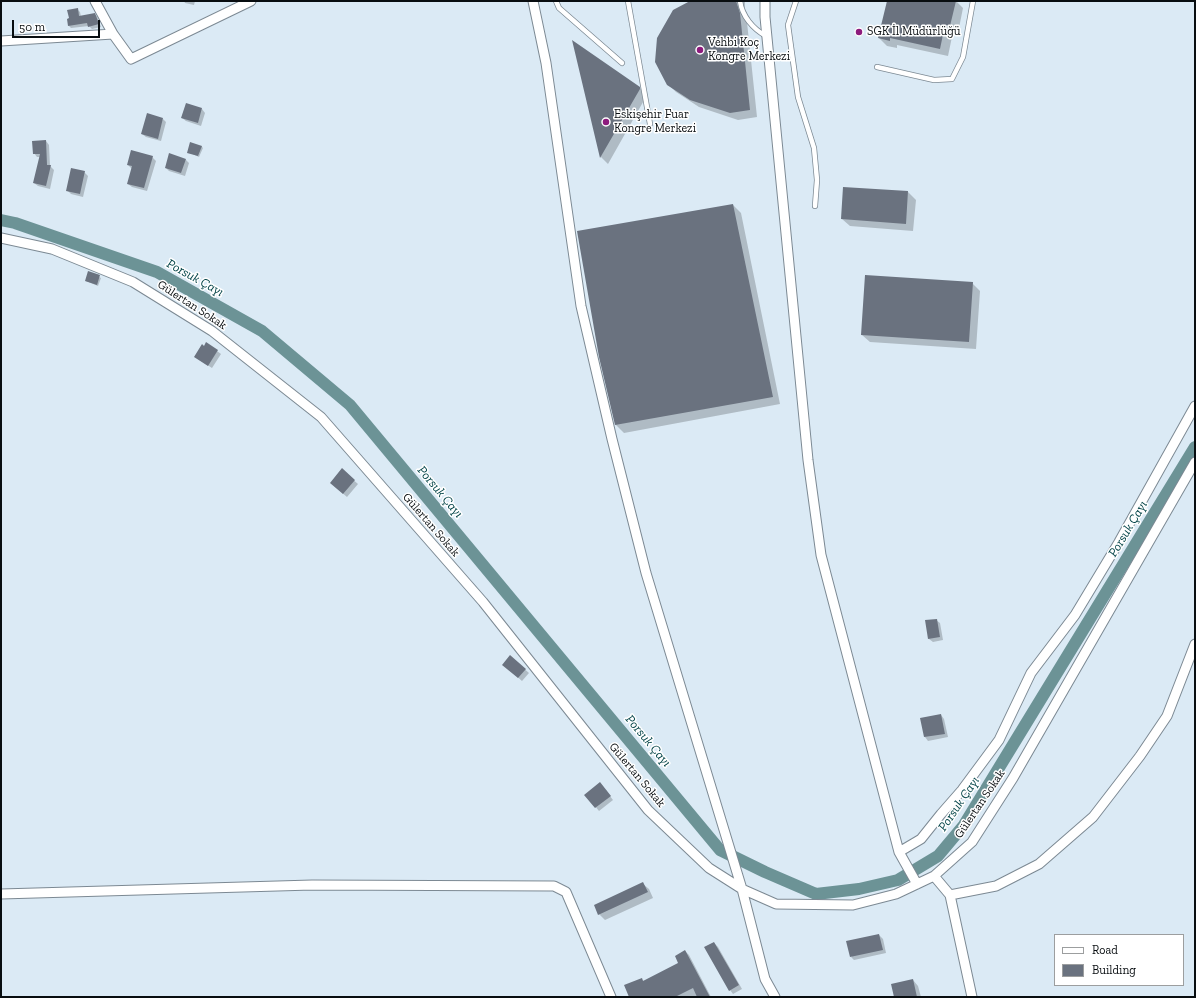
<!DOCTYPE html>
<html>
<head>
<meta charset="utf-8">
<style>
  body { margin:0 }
  #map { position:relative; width:1196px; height:998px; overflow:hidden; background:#dbeaf5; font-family:"Zilla Slab",serif }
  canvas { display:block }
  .frame { position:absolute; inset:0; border:2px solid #080d10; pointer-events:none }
  .legend { position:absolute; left:1054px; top:934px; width:130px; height:52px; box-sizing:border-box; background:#fff; border:1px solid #9c9e9f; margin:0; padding:5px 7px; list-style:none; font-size:12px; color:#080d10 }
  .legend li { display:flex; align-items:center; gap:8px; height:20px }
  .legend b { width:20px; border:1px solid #9c9e9f }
  .scale { position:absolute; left:12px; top:20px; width:88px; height:18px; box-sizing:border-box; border:2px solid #080d10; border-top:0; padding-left:5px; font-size:12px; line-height:14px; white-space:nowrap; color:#080d10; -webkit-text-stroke:3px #fff; paint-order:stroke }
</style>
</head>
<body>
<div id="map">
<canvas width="1196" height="998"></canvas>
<div class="frame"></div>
<ul class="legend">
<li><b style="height:5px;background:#fff"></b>Road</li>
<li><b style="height:11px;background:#6a727f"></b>Building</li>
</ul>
<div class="scale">50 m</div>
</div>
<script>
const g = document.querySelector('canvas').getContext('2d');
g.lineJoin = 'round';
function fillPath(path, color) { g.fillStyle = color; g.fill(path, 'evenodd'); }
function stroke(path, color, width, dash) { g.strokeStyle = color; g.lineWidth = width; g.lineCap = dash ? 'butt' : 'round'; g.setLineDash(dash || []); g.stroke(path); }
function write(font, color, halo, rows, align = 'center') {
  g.font = font + ' "Zilla Slab",serif'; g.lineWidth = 3; g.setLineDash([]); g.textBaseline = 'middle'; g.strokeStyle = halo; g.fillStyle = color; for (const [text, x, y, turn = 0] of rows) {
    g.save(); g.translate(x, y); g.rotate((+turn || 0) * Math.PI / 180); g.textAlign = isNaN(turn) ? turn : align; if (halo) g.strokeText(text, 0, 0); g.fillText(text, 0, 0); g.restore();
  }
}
fillPath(new Path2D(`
  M184,1H195L194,5L185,3Z
  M692,1H745V6L743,10L747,22L757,117L738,120L699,107L676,92L668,84Z
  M888,1H956L963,8L958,33L953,32L948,56L897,45V48L887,46L879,38Z
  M77,9L80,12L81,17L94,14L97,16L101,27L92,29L89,26L71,28L69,26Z
  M574,43L639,87L647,95L608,164L601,157Z
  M202,109L205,113L201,126L186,121L182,118Z
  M163,119L166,122L161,141L146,137L142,134Z
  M46,141L49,145L50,166L54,170L50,189L38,186L34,183L40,157H37L34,153Z
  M201,146L203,148L199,157L188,152Z
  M152,157L156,161L147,191L132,187L128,184L132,169L128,165Z
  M186,160L189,163L185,176L169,171L166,168Z
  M84,172L88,176L83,197L71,194L67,190Z
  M908,192L916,200L913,231L850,226L842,219Z
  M733,205L741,213L780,404L624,433L616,425L600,357Z
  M89,272L101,278L98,286L86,281Z
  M972,283L980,291L976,349L870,342L862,335Z
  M204,347L217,351L221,354L212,368L195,357Z
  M342,470L358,484L347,497L334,486Z
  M936,620L940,623L943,640L933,642L929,639Z
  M510,656L529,673L522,681L507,668Z
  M941,715L944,719L948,737L928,741L925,737L922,719Z
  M603,787L613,800L599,811L586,795Z
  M643,884L649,889L653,898L605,920L599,914Z
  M879,935L883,939L886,953L854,960L851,957Z
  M714,943L718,947L742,989L733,994L730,990Z
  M685,951L689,955L711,997H631L642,980L644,981L680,964Z
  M913,980L918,986L921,997H895Z`), '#0003');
stroke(new Path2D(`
  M1,220L15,223L157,272L262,331L350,405L720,850L765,872L816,894L859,889L898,880L938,856L964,825L1195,447`), '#6c9396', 12);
fillPath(new Path2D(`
  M690,1H736L740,13L750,110L730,113L690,100L667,85L655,62L657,38L673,10Z
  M887,1H956L950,26L945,25L940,49L890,38V41L878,38Z
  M78,8L79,16L95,13L99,24L88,27L87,23L68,26L67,19L69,18L67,10Z
  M572,40L640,87V89L600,158Z
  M186,103L202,108L198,123L181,118Z
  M147,113L163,118L158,139L141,134Z
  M46,140L47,165H51L46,186L33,183L40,154H33L32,141Z
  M190,142L202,146L198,156L187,153Z
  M131,150L153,156L144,188L127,184L132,166L127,165Z
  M169,153L186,159L181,173L165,168Z
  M71,168L85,171L80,194L66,191Z
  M843,187L908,191L906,224L841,219Z
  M733,204L773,397L615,425L599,357L577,231Z
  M88,271L100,275L97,285L85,281Z
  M865,275L973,282L969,342L861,335Z
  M206,342L218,350L208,366L194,357L202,344L204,346Z
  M342,468L355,480L343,494L330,483Z
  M937,619L940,637L928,639L925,620Z
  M510,655L526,669L518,678L502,665Z
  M941,714L945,734L924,737L920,718Z
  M600,782L611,796L595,808L584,795Z
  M643,882L648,892L598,915L594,905Z
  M879,934L883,950L850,957L846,941Z
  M714,942L739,985L729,991L704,947Z
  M685,950L710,997H697L693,988L675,997H629L624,985L642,978L643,981L678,963L675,956Z
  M913,979L917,997H894L891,984Z`), '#6a727f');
const lane = new Path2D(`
  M556,1L559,8L622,63
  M628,1L650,124
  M740,1C742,16 753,29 766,36
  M796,1L788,25L798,97L814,148L817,180L815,206
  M877,67L934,80L952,79L963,57L973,1`);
const street = new Path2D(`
  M95,1L113,34
  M533,1L546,63L581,306L612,439L646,573L742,889L765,979L775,997
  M765,1V17L808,460L821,555L899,852L917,884
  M1,41L113,34L131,59L251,1
  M1,238L52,249L133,282L212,331L321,417L483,602L648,810L709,868L742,889L776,904L853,905L896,894L934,876L972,842L1013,778L1195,462
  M899,852L921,839L941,814L962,790L999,740L1031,673L1075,615L1119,542L1195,406
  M934,876L950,895L972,997
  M1,894L312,885L554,886L566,892L611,997
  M950,895L996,886L1039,864L1093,817L1140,756L1167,716L1195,644`);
stroke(lane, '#7c8993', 6);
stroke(street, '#7c8993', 11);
stroke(lane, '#fff', 4.5);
stroke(street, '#fff', 9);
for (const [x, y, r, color] of [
  [859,32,4,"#8d1b7d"],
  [700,50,4,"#8d1b7d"],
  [606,122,4,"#8d1b7d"]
]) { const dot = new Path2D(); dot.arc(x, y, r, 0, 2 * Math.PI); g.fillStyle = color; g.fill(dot); stroke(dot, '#fff', 1.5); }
write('12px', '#080d10', '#fff', [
  ["SGK İl Müdürlüğü",867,32],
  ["Vehbi Koç",708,43],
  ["Kongre Merkezi",708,57],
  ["Eskişehir Fuar",614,115],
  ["Kongre Merkezi",614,129]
], 'left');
write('12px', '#080d10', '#fff', [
  ["Gülertan Sokak",192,305,33],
  ["Gülertan Sokak",431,525,49],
  ["Gülertan Sokak",637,775,50],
  ["Gülertan Sokak",980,804,-56]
]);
write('italic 13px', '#024347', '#fff', [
  ["Porsuk Çayı",195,278,29],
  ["Porsuk Çayı",440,492,50],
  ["Porsuk Çayı",1128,529,-59],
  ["Porsuk Çayı",648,741,50],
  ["Porsuk Çayı",959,804,-56]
]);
</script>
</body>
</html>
